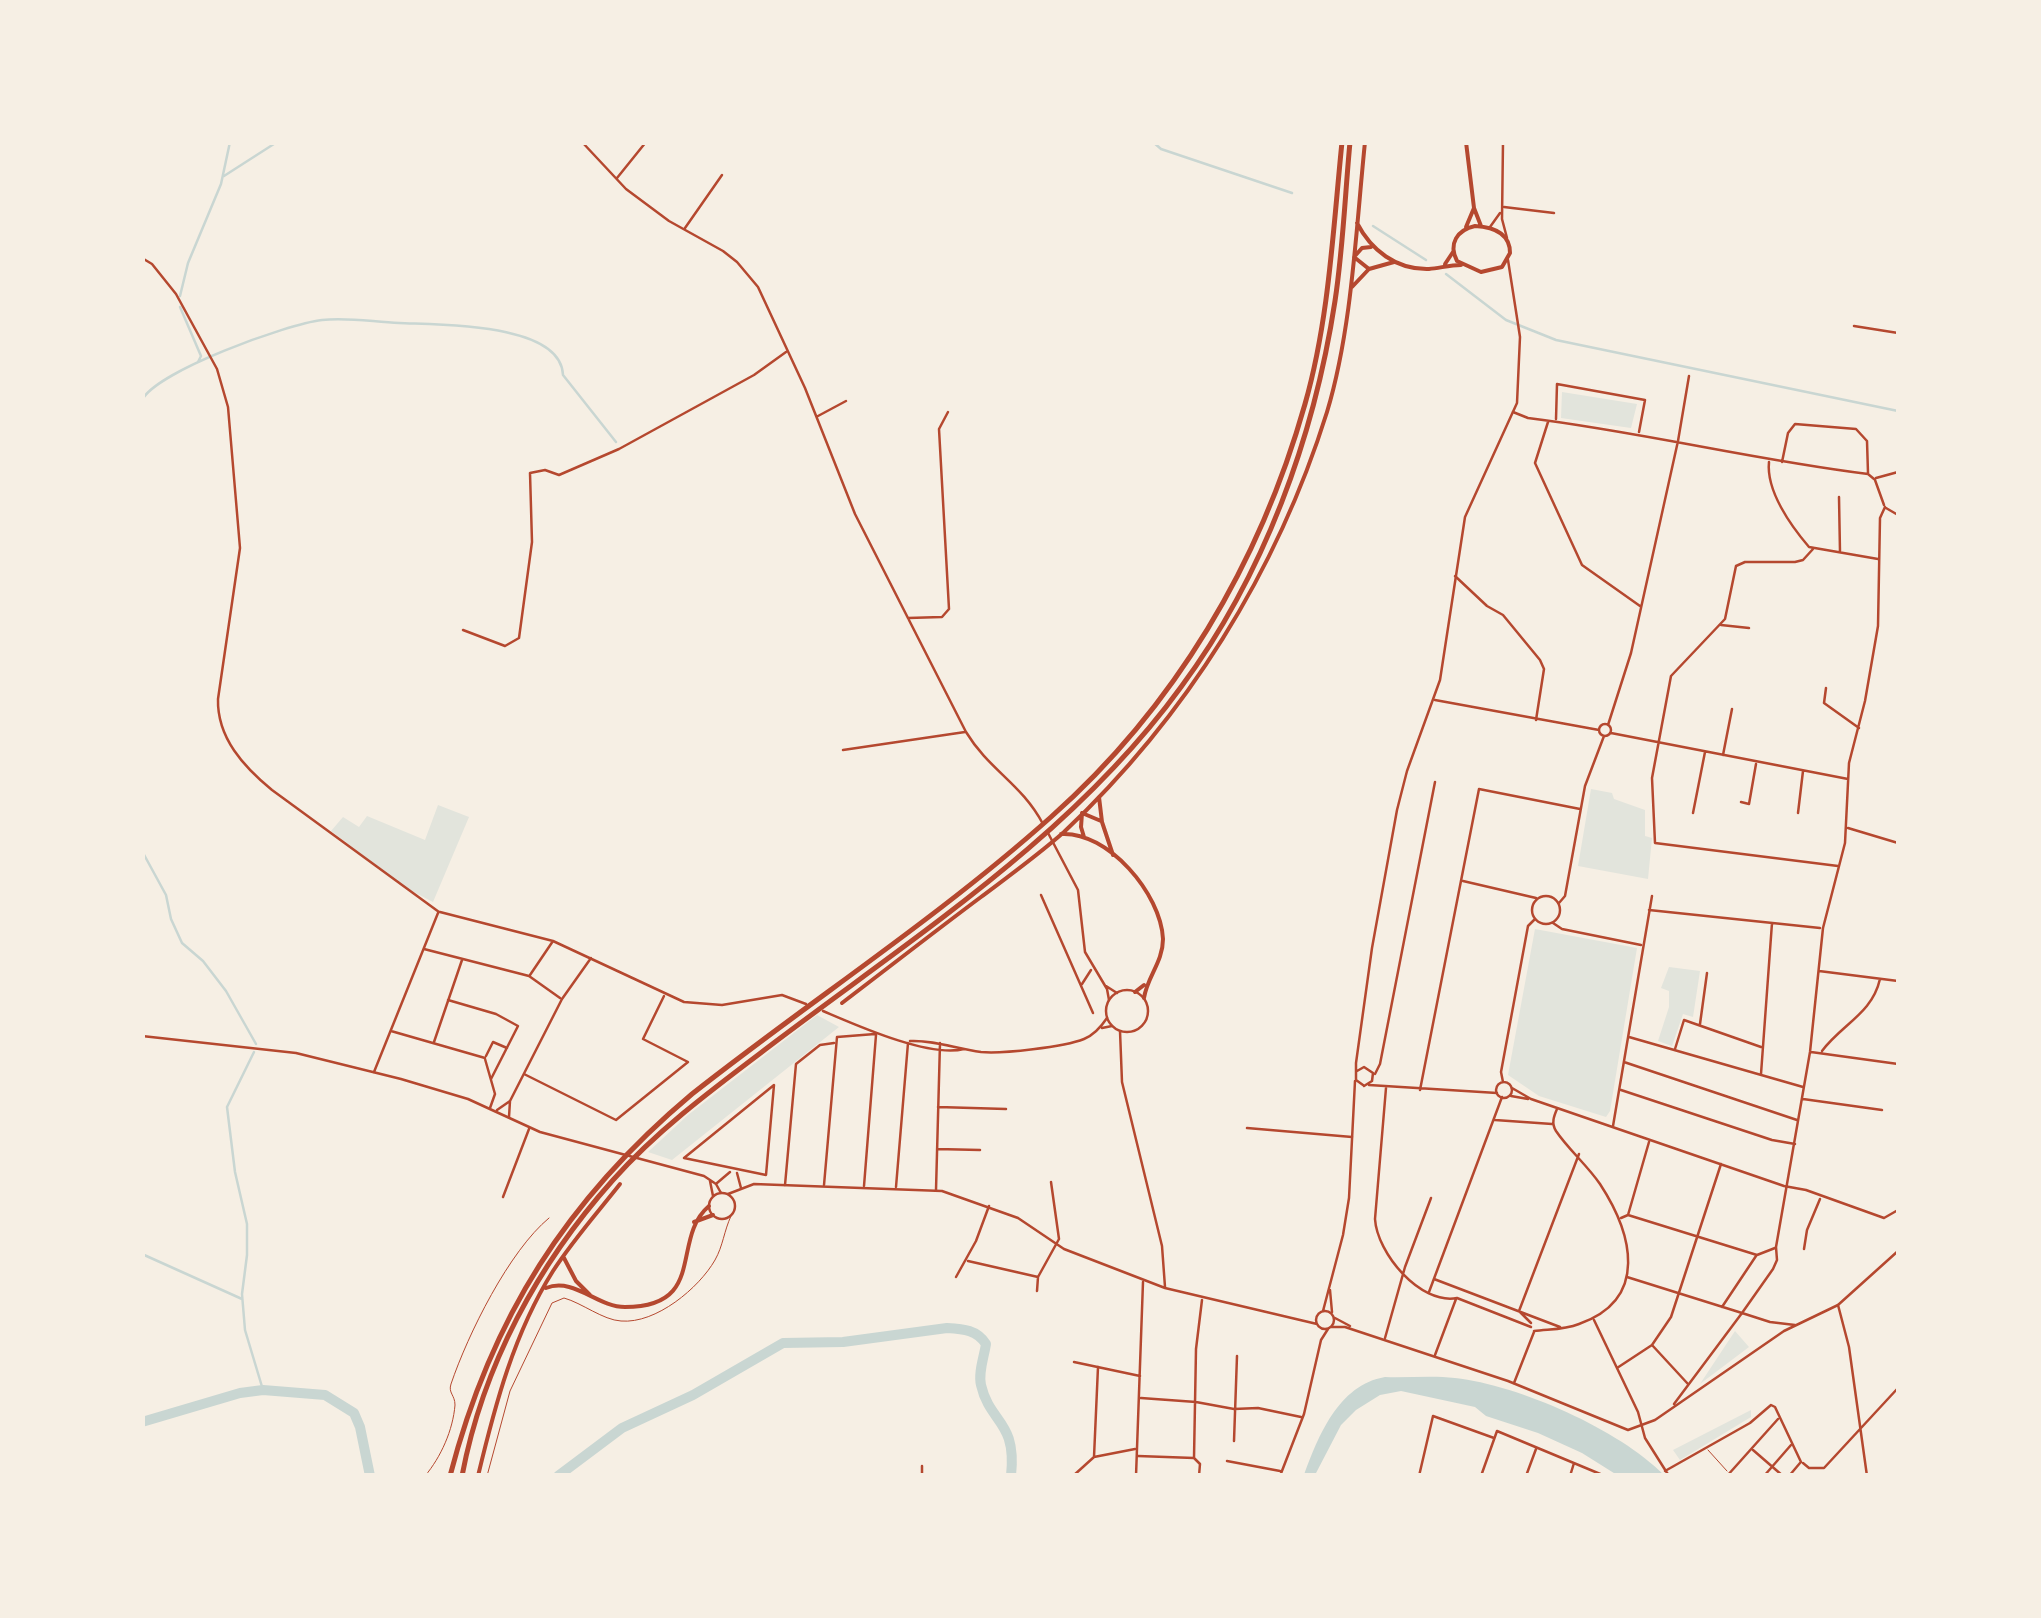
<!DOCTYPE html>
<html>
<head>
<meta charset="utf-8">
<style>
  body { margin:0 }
  #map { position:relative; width:2041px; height:1618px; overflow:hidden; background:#f6efe4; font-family:"Asap Condensed",sans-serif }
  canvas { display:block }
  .frame { position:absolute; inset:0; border:145px solid #f6efe4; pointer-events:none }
</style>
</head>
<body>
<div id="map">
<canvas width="2041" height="1618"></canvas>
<div class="frame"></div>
</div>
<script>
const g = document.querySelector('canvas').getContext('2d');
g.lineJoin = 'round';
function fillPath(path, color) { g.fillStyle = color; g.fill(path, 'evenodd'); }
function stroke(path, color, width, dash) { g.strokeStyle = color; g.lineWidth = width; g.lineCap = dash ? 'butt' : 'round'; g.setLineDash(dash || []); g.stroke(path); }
fillPath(new Path2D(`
  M1562,392L1637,404L1631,428L1561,418Z
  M1591,789L1612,793L1614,799L1645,810V836L1652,838L1648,879L1578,866Z
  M438,805L469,817L433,902L406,888L331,831L343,817L359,827L367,816L425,840Z
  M1535,929L1637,948L1610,1111L1606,1117L1539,1096L1508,1075Z
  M1669,967L1700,971L1693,1017L1683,1014L1672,1046L1658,1041L1669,1007V991L1661,988Z
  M817,1015L839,1027L672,1160L648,1152L688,1115Z
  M1735,1331L1749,1347L1700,1384Z
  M1751,1410V1417L1680,1460L1673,1450Z`), '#e2e4dc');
fillPath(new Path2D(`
  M1385,1377C1408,1378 1432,1375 1455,1378C1519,1385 1620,1430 1664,1475H1617L1582,1453L1538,1433L1486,1416L1475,1407L1401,1391L1380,1395L1356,1410L1341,1425L1315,1475H1304C1318,1437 1338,1385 1385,1377Z`), '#c9d6d2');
stroke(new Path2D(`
  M1153,142L1161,149L1292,193
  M224,176L277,142
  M1373,226L1426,260
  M1446,274L1506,320L1556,340L1898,411
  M180,296L188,263L221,184L230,142
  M180,307L201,356L198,362
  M142,400C157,371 287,324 322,320C348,317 373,322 399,323C436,325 561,322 563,375L616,442
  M142,851L166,895L171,919L182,943L203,961L226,991L256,1044
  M254,1052L227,1107L235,1172L247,1224V1255L242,1294L245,1330L263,1390
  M142,1254L242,1299`), '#c9d6d2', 2.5);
stroke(new Path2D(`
  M142,1422L240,1393L263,1390L325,1395L354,1413L360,1427L370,1476
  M558,1476L622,1428L693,1395L783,1343L843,1342L947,1328C964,1329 977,1330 986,1344C984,1357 978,1373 981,1385C990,1424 1017,1420 1011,1476`), '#c9d6d2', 10);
stroke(new Path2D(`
  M425,1476C441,1457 453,1430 455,1405C455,1395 448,1393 451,1384C468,1334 509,1251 549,1218
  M487,1476L510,1391L552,1303L564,1298C582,1303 603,1320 621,1321C656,1324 699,1288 715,1260C723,1246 724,1231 731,1216`), '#b5482f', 1);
stroke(new Path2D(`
  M1708,1450L1727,1471`), '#b5482f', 1);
stroke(new Path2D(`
  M582,142L626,189L669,221L723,251L737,262L758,287L805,388L855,514L966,732C989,770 1022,784 1043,824
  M617,178L646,142
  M1504,207L1554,213
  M685,228L722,175
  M142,258L152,264L176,294L217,369L228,407L240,548L218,699C217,738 244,767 272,790L439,912
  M1854,326L1898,333
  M1513,412L1528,418C1642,432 1754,460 1868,474L1874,479
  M818,416L846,401
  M1556,419L1557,384L1645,400L1639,432
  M1548,422L1535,463L1582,565L1640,606
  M1769,462C1766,491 1791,526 1809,547L1878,559
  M1782,462L1788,433L1795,424L1856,429L1867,441L1868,473
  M1876,478L1898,472
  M1875,480L1884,505
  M1839,497L1840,552
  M1886,508L1898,515
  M1813,549L1803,560L1795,562H1745L1736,566L1725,619L1671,676L1652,778L1655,843L1838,866
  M1455,576L1487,606L1503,615L1540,660L1544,669L1536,720
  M908,618L942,617L949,609L939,429L948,412
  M1721,625L1749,628
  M463,630L505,646L519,638L532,542L530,473L545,470L559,475L619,449L754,375L786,352
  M1826,688L1824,703L1859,728
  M1435,700L1599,730
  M1599 730a6 6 0 1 1 12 0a6 6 0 1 1-12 0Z
  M1608,725L1631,653L1678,441L1689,376
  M1611,733L1848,779
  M843,750L965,732
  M1723,755L1732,709
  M1741,802L1749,804L1756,764
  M1693,813L1705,752
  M1798,813L1803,771
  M1848,828L1898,843
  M1047,831L1078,890L1085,952L1107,989L1109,1000
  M1463,881L1536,898
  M1041,895L1093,1013
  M1532 910a14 14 0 1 1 28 0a14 14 0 1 1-28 0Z
  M1559,903L1565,896L1585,786L1604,736
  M1649,910L1820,928
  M440,912L553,941L684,1002L722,1005L782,995L806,1004
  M1553,923L1562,929L1641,945
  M424,949L529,976L560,998
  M1819,971L1898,981
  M530,975L553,941
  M1082,984L1091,970
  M1106,986L1117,993
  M448,1000L496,1014L518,1026L491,1079
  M823,1011C856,1025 929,1058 964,1049
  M1700,1024L1707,973
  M1102,1028L1112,1026
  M391,1031L485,1058
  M1629,1037L1803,1087
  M910,1041C936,1040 956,1049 981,1052C1002,1054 1064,1047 1084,1039C1094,1035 1101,1027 1107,1018
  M434,1042L462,960
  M1675,1049L1684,1020L1761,1047
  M1822,1051C1842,1024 1872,1014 1880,979
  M1811,1052L1898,1064
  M486,1056L493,1042L507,1048
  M485,1059L495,1094L490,1108
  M1624,1062L1797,1120
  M374,1072L438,913
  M524,1074L616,1120L688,1062L643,1039L664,996
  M1375,1074L1380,1064L1435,782
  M1761,1074L1772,923
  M1503,1082L1501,1072L1528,926L1535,919
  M1496 1090a8 8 0 1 1 16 0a8 8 0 1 1-16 0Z
  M774,1085L766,1175L684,1158Z
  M1369,1085L1497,1093
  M1386,1088L1375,1219C1377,1253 1420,1305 1457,1298L1531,1327
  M1512,1088L1531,1099L1784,1186L1806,1190L1884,1218L1898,1210
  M1420,1090L1479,789L1580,809
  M1621,1090L1772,1140L1795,1144
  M1511,1096L1528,1099
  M1803,1099L1882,1110
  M510,1101L562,999L591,958
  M938,1107L1006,1109
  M497,1110L510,1101L509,1117
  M1495,1120L1552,1124
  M1613,1126L1652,896
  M1247,1128L1352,1137
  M937,1149L980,1150
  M737,1173L741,1188
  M717,1183L730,1172
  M785,1185L796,1064L820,1045L834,1043
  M824,1185L837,1037L875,1034
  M864,1186L876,1035
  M896,1187L908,1043
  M936,1190L940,1043
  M503,1197L529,1129
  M1628,1215L1649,1142
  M1621,1218L1628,1215L1757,1255L1775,1248
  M1804,1249L1807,1230L1820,1199
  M968,1261L1038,1277
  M956,1277L976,1241L989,1206
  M1627,1277L1742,1313L1773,1269L1777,1260L1776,1247L1810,1052L1823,928L1845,843L1849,763L1865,701L1878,626L1880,518L1885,507
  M1434,1279L1560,1327
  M1037,1291L1038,1277L1059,1239L1051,1182
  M1429,1292L1502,1097
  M1838,1305L1849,1347L1867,1476
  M1722,1307L1756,1256
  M1519,1311L1579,1154
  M1520,1312L1531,1323
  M1594,1320L1638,1412L1645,1438L1669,1476
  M1534,1331C1549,1329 1564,1330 1579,1324C1650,1299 1632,1233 1600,1184C1587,1165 1568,1149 1556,1131C1551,1123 1554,1116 1557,1109
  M1385,1338L1405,1267L1431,1198
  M1652,1345L1688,1384
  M1435,1355L1456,1299
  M1074,1362L1140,1376
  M1617,1368L1652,1345L1671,1317L1721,1164
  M1514,1383L1534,1332
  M1141,1398L1196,1402L1234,1409L1258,1408L1301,1417
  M1234,1441L1237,1356
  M1753,1450L1783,1476
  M1138,1456L1194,1458
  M1094,1457L1098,1367
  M1227,1461L1280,1471
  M1803,1463L1809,1468H1824L1898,1388
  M922,1466V1476
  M1665,1471L1750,1423L1771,1405L1775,1407L1801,1462
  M1073,1476L1094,1457L1135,1449
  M1136,1476L1143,1282
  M1199,1476L1200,1464L1194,1458L1196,1349L1202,1300
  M1419,1476L1433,1416L1494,1438
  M1481,1476L1497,1431L1605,1476
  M1526,1476L1536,1449
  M1570,1476L1574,1463
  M1727,1476L1778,1419
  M1764,1476L1791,1445
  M1789,1476L1800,1463`), '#b5482f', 2.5);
stroke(new Path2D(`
  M1503,142L1502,219L1507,238
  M1490,227L1500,213
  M1106 1011a21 21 0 1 1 42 0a21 21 0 1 1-42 0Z
  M1120,1031L1122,1082L1162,1246L1165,1287
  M142,1036L296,1053L401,1079L468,1099L540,1132L704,1176L716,1184L721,1193
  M1357,1071L1364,1067L1373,1073L1372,1081L1364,1086
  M1363,1085L1356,1080V1063L1372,948L1397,810L1407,771L1440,680L1465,517L1517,403L1520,337L1508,260
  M710,1181L713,1196
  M709 1206a13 13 0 1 1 26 0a13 13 0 1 1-26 0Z
  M728,1194L754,1184L942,1191L1018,1218L1064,1249L1165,1288L1317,1324
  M1330,1290L1332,1312
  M1316 1320a9 9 0 1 1 18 0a9 9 0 1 1-18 0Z
  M1323,1311L1343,1235L1349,1198L1355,1081
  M1335,1318L1350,1326
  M1332,1327H1345L1508,1381L1628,1430L1655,1420L1784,1331L1838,1305L1898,1251
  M1674,1404L1742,1313L1770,1322L1795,1325
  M1280,1476L1304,1414L1321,1340L1328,1329`), '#b5482f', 2.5);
stroke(new Path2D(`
  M1466,142L1474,208L1481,226
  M1475,226C1493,227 1510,233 1510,253L1502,267L1481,272L1457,261C1448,244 1457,230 1475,226Z
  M1466,227L1474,208`), '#b5482f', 4);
stroke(new Path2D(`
  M1357,223C1371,250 1396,270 1429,269C1440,268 1450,265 1461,265
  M1354,257L1362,248L1371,247
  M1354,257L1369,269
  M1445,264L1453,252
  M1352,287L1369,269L1394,262
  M1099,797L1102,822L1113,855
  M1082,813L1081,827L1084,837
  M1082,813L1101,821
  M1061,834C1108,831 1161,894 1163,939C1163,962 1147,977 1144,998
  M1135,992L1144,985
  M842,1003C888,968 934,932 981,897C1009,876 1038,855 1064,832C1186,717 1277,572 1327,412C1352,329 1356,229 1365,142
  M694,1222L713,1215
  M564,1258L576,1281L590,1295
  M546,1288C574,1277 597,1307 625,1307C708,1307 670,1239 709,1206
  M478,1476C495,1405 514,1333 553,1271C573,1240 598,1212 620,1184`), '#b5482f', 4);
stroke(new Path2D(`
  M450,1476C491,1318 567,1199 692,1094C810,1001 938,918 1051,817C1175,707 1260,563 1305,404C1329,320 1333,230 1342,142
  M462,1476C483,1365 538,1264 613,1180C661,1126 721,1083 779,1039C921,932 1075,833 1181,687C1264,575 1314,438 1335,301C1343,249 1345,195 1350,142`), '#b5482f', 5);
</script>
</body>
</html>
